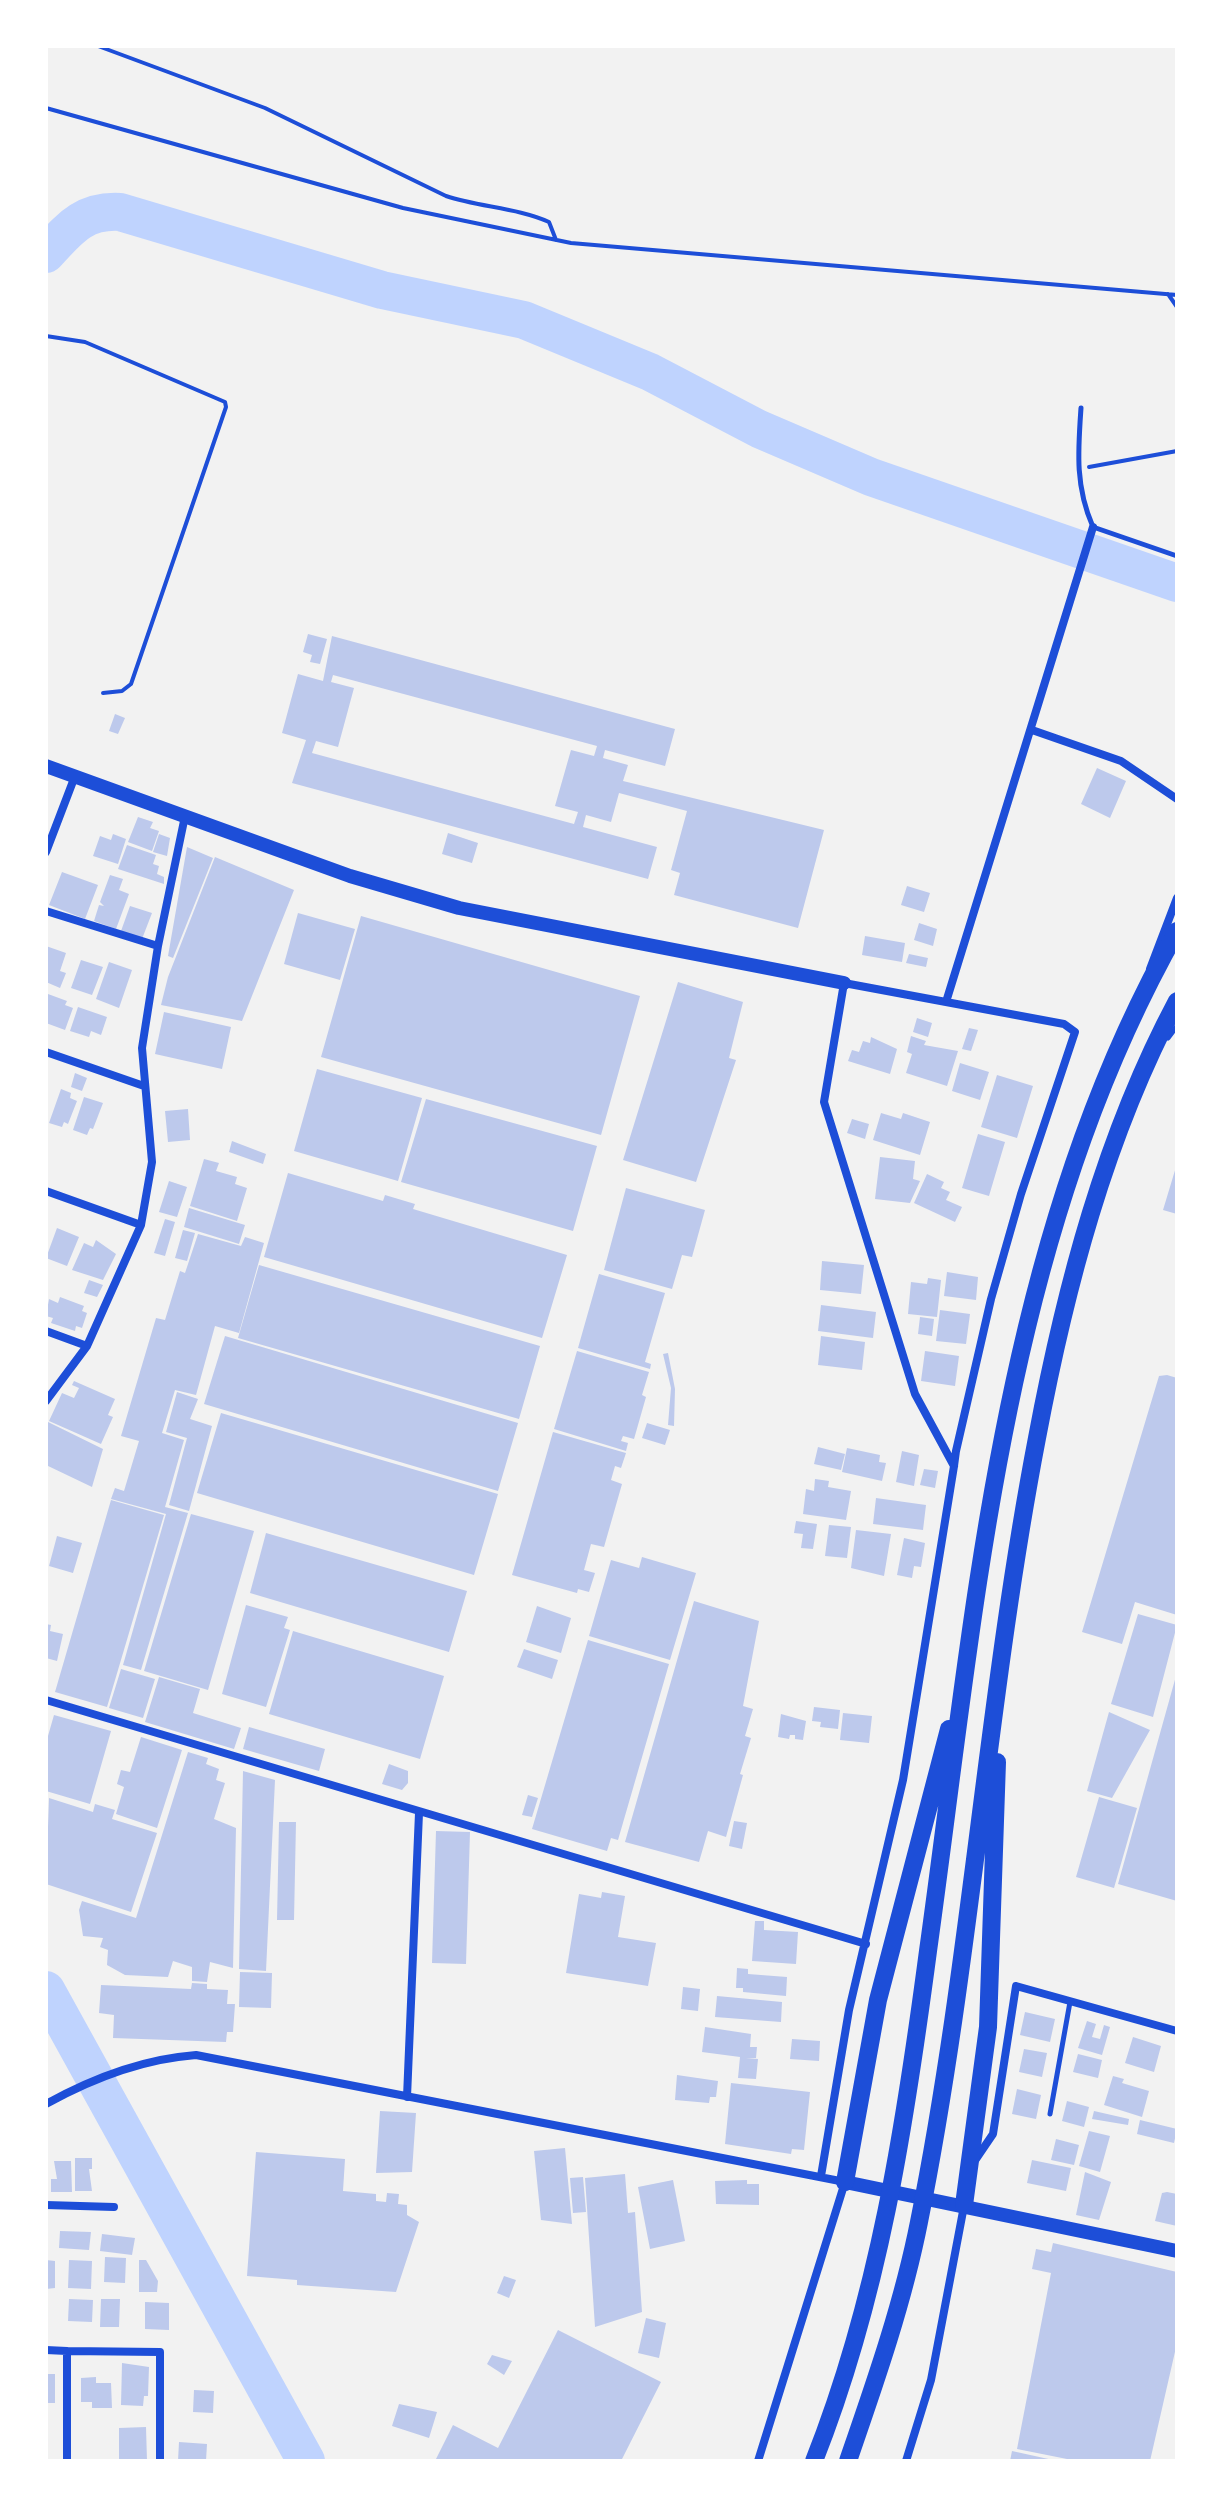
<!DOCTYPE html>
<html>
<head>
<meta charset="utf-8">
<style>
  body { margin:0 }
  #map { position:relative; width:1223px; height:2507px; overflow:hidden; background:#f2f2f2; font-family:Helvetica,sans-serif }
  canvas { display:block }
  .frame { position:absolute; inset:0; border:48px solid #fff; pointer-events:none }
</style>
</head>
<body>
<div id="map">
<canvas width="1223" height="2507"></canvas>
<div class="frame"></div>
</div>
<script>
const g = document.querySelector('canvas').getContext('2d');
g.lineJoin = 'round';
function stroke(path, color, width, dash) { g.strokeStyle = color; g.lineWidth = width; g.lineCap = dash ? 'butt' : 'round'; g.setLineDash(dash || []); g.stroke(path); }
function fillPath(path, color) { g.fillStyle = color; g.fill(path, 'evenodd'); }
stroke(new Path2D(`
  M46,254C69,229 83,210 120,212L382,290L524,320L650,372L759,429L871,477L1177,583
  M46,1990L306,2461`), '#bfd3fe', 38);
fillPath(new Path2D(`
  M308,634L327,639L320,664L310,662L312,655L303,652Z
  M332,636L675,729L665,766L605,750L603,758L628,765L623,781L824,830L798,928L674,895L680,873L671,870L687,811L619,793L611,822L586,815L583,827L657,847L648,879L292,783L306,740L282,733L298,674L323,681ZM333,675L597,746L594,756L571,750L555,806L578,812L574,824L312,753L316,741L338,747L354,688L331,682Z
  M115,714L125,718L118,734L109,731Z
  M1097,768L1126,781L1110,818L1081,804Z
  M138,817L153,822L150,828L159,831L152,851L128,842Z
  M448,833L478,843L472,863L442,854Z
  M113,834L126,839L118,864L93,856L100,836L111,840Z
  M159,834L170,838L167,856L153,852Z
  M127,845L156,855L153,864L159,866L157,874L164,877V884L118,869Z
  M187,847L213,858L173,958L168,956Z
  M215,857L294,890L242,1021L161,1005L168,977Z
  M62,872L98,885L85,919L49,905Z
  M110,875L123,879L119,890L129,894L116,929L94,921L99,905L104,906L100,902Z
  M907,886L930,893L924,912L901,905Z
  M130,906L152,913L142,939L121,931Z
  M298,913L355,929L340,980L284,964Z
  M361,916L640,996L601,1135L321,1057Z
  M919,923L937,929L933,946L914,940Z
  M865,936L905,943L902,962L862,955Z
  M46,946L66,953L60,971L66,973L60,988L46,982Z
  M909,954L928,958L926,967L906,963Z
  M81,960L103,967L92,995L71,988Z
  M109,962L132,970L119,1008L96,999Z
  M678,982L743,1002L729,1058L736,1060L696,1182L623,1160Z
  M48,994L67,1001L65,1005L73,1008L65,1030L46,1023Z
  M78,1007L107,1017L101,1035L91,1031L89,1037L70,1031Z
  M164,1012L231,1027L222,1069L155,1054Z
  M917,1018L932,1023L928,1037L913,1032Z
  M969,1028L978,1030L971,1051L962,1049Z
  M911,1036L926,1041L924,1045L958,1051L947,1086L906,1073L912,1054L907,1052Z
  M871,1037L897,1049L890,1074L848,1061L852,1050L859,1052L863,1041L870,1043Z
  M960,1063L989,1072L980,1100L952,1091Z
  M317,1069L422,1098L398,1181L294,1151Z
  M75,1073L87,1078L82,1091L71,1087Z
  M997,1075L1033,1086L1017,1138L981,1127Z
  M61,1089L71,1093L70,1098L77,1101L68,1124L64,1122L62,1127L49,1123Z
  M84,1097L103,1103L93,1129L90,1128L87,1135L73,1130Z
  M426,1099L597,1146L573,1231L401,1182Z
  M188,1109L190,1140L168,1142L165,1111Z
  M881,1113L901,1119L903,1113L930,1122L920,1155L873,1140Z
  M852,1119L869,1124L865,1139L847,1133Z
  M978,1134L1005,1142L989,1196L962,1188Z
  M232,1141L266,1154L263,1164L229,1152Z
  M880,1157L915,1161L913,1179L920,1181L910,1203L875,1199Z
  M204,1159L219,1163L216,1171L237,1177L235,1184L247,1188L237,1221L190,1206Z
  M1176,1167H1177V1214L1163,1210Z
  M288,1173L383,1201L385,1195L415,1204L413,1209L567,1255L542,1338L264,1257Z
  M927,1174L944,1182L941,1188L950,1192L946,1200L962,1207L955,1222L914,1203Z
  M169,1181L187,1187L177,1217L159,1212Z
  M626,1188L705,1210L692,1257L682,1255L672,1289L604,1270Z
  M189,1208L245,1225L239,1244L184,1227Z
  M165,1219L175,1222L165,1256L154,1253Z
  M57,1228L79,1237L67,1266L46,1258Z
  M183,1230L195,1233L187,1261L175,1258Z
  M198,1234L241,1246L245,1237L264,1243L239,1333L215,1326L196,1395L175,1390L162,1433L184,1440L165,1507L188,1513L141,1670L123,1665L166,1514L111,1499L115,1488L124,1491L139,1441L121,1436L156,1318L165,1320L180,1271L185,1273Z
  M96,1240L116,1254L103,1280L72,1270L84,1243L93,1247Z
  M822,1261L864,1265L861,1294L820,1290Z
  M259,1265L540,1346L519,1419L238,1338Z
  M947,1272L978,1277L976,1300L944,1296Z
  M599,1274L665,1293L645,1362L651,1364L650,1369L578,1348Z
  M928,1278L941,1280L937,1317L908,1314L911,1282L927,1284Z
  M89,1280L103,1285L97,1297L84,1293Z
  M60,1297L84,1306L82,1311L87,1313L82,1328L76,1326L75,1331L51,1323L53,1318L46,1316L49,1299L58,1303Z
  M821,1305L876,1312L873,1338L818,1331Z
  M940,1310L970,1314L966,1344L936,1341Z
  M920,1317L934,1319L932,1336L918,1334Z
  M225,1336L518,1423L498,1491L204,1404Z
  M821,1336L865,1342L862,1370L818,1365Z
  M577,1351L649,1372L642,1395L646,1397L634,1439L623,1436L621,1441L628,1443L626,1451L554,1429Z
  M925,1351L959,1356L955,1386L921,1381Z
  M668,1353L675,1389L674,1426L668,1425L671,1388L663,1354Z
  M1167,1375L1177,1378V1615L1135,1602L1122,1644L1082,1632L1159,1376Z
  M74,1381L115,1399L108,1415L113,1417L101,1444L49,1421L62,1393L74,1398L79,1388L72,1385Z
  M177,1392L198,1399L190,1419L212,1426L189,1511L169,1505L187,1438L166,1432Z
  M221,1413L498,1494L474,1575L197,1493Z
  M46,1421L103,1449L92,1487L46,1465Z
  M647,1423L670,1430L665,1445L642,1438Z
  M553,1432L626,1453L621,1468L615,1466L611,1480L622,1484L604,1547L591,1544L584,1570L595,1573L589,1592L578,1589L577,1593L512,1575Z
  M818,1447L845,1454L841,1470L814,1464Z
  M847,1448L880,1455L879,1462L886,1463L882,1481L842,1472Z
  M902,1451L919,1455L914,1486L896,1482Z
  M924,1469L938,1471L935,1488L920,1485Z
  M815,1479L829,1481L828,1487L851,1491L846,1520L803,1514L806,1489L814,1491Z
  M876,1498L926,1505L923,1530L873,1524Z
  M111,1500L164,1515L107,1707L55,1692Z
  M191,1514L254,1531L208,1690L144,1671Z
  M796,1521L817,1524L813,1549L801,1548L803,1534L794,1533Z
  M829,1525L851,1527L847,1558L825,1556Z
  M856,1530L891,1534L884,1576L851,1568Z
  M266,1533L467,1591L449,1652L250,1593Z
  M57,1536L82,1543L73,1573L49,1566Z
  M904,1538L925,1543L921,1567L914,1566L912,1578L897,1575Z
  M642,1557L696,1573L670,1660L589,1636L611,1560L639,1568Z
  M694,1601L759,1621L743,1706L753,1709L745,1736L751,1738L740,1774L743,1775L726,1837L708,1831L699,1862L625,1842Z
  M246,1605L288,1617L284,1628L290,1630L266,1707L222,1694Z
  M537,1606L571,1618L561,1653L526,1642Z
  M1138,1614L1177,1625L1153,1717L1111,1704Z
  M46,1624L51,1625L50,1631L63,1634L57,1661L46,1658Z
  M293,1631L444,1676L420,1759L269,1714Z
  M588,1640L669,1664L618,1840L611,1838L607,1851L532,1829Z
  M524,1649L558,1660L552,1679L517,1667Z
  M121,1669L155,1679L143,1718L109,1708Z
  M1176,1676H1177V1901L1118,1884Z
  M159,1677L200,1689L193,1713L241,1728L234,1749L145,1722Z
  M814,1707L840,1710L838,1729L820,1727L821,1722L812,1721Z
  M1109,1712L1150,1730L1112,1798L1087,1791Z
  M843,1713L872,1716L869,1743L840,1740Z
  M781,1714L806,1721L803,1740L795,1739V1735H790L789,1739L778,1737Z
  M54,1715L111,1731L90,1804L46,1791V1743Z
  M249,1727L325,1749L319,1771L243,1749Z
  M141,1737L182,1750L157,1828L116,1814L124,1787L117,1784L121,1770L130,1772Z
  M188,1752L208,1758L206,1764L219,1769L216,1780L225,1783L214,1819L236,1828L233,1968L210,1962L207,1982L192,1981V1967L173,1961L168,1977L125,1975L107,1965L108,1950L100,1947L103,1938L83,1936L79,1910L82,1901L136,1918Z
  M389,1764L408,1771V1783L402,1790L382,1784Z
  M243,1771L275,1780L266,1971L239,1969Z
  M528,1795L538,1798L532,1817L522,1815Z
  M1099,1797L1137,1808L1114,1888L1076,1877Z
  M49,1798L93,1812L95,1804L115,1810L112,1819L157,1833L131,1912L46,1884Z
  M734,1821L747,1823L742,1849L729,1846Z
  M279,1822H296L294,1920H277Z
  M436,1831L470,1832L466,1964L432,1963Z
  M602,1892L625,1896L618,1937L656,1943L648,1986L566,1973L579,1894L601,1898Z
  M755,1921H764V1930L798,1932L796,1964L752,1961Z
  M737,1968L748,1969V1974L787,1977L786,1996L743,1992V1988H736Z
  M240,1972L272,1973L271,2008L239,2007Z
  M192,1983L207,1984V1989L228,1990L227,2004H235L233,2032H227L226,2042L113,2038L114,2015L99,2013L101,1985L191,1989Z
  M683,1987L700,1989L698,2011L681,2009Z
  M717,1996L782,2002L781,2022L715,2017Z
  M1025,2012L1055,2019L1050,2042L1020,2035Z
  M1087,2021L1096,2024L1092,2037L1100,2039L1104,2025L1110,2027L1102,2055L1078,2048Z
  M705,2027L751,2034L750,2047H757L756,2058H746L758,2059L756,2079L738,2078L740,2057L702,2052Z
  M1133,2037L1161,2046L1154,2072L1125,2063Z
  M792,2039L820,2041L819,2061L790,2059Z
  M1024,2049L1047,2053L1042,2077L1019,2072Z
  M1078,2054L1102,2060L1098,2078L1073,2072Z
  M677,2075L718,2081L716,2097H710L709,2103L675,2100Z
  M1113,2076L1124,2079L1122,2083L1149,2091L1142,2117L1104,2105Z
  M731,2083L810,2092L804,2150L792,2149L791,2154L725,2144Z
  M1017,2089L1041,2095L1036,2119L1012,2114Z
  M1067,2101L1089,2107L1084,2127L1062,2121Z
  M380,2111L416,2113L412,2172L376,2173Z
  M1094,2111L1129,2119L1128,2125L1092,2119Z
  M1140,2120L1177,2129L1174,2143L1137,2134Z
  M1089,2131L1110,2136L1100,2172L1079,2166Z
  M1056,2139L1079,2145L1074,2165L1051,2160Z
  M565,2148L572,2224L541,2220L534,2151Z
  M256,2152L345,2159L343,2191L376,2194V2201L386,2202L387,2193L399,2194L398,2204L407,2205V2215L419,2222L396,2292L297,2285V2280L247,2276Z
  M75,2158H92V2169H89L92,2191H75Z
  M1032,2160L1071,2168L1066,2191L1027,2183Z
  M54,2161H71L72,2192H51V2179H57Z
  M1085,2172L1111,2182L1099,2220L1076,2215Z
  M625,2174L628,2213L635,2212L642,2312L595,2327L585,2178Z
  M583,2177L586,2212L573,2213L570,2178Z
  M673,2180L685,2241L650,2249L638,2187Z
  M747,2180V2184H759V2205L716,2204L715,2181Z
  M1167,2192L1177,2194V2226L1155,2221L1162,2193Z
  M60,2231L91,2232L89,2250L59,2248Z
  M102,2234L135,2238L132,2255L100,2251Z
  M1053,2243L1177,2272V2343L1150,2461H1077L1017,2449L1051,2273L1032,2269L1036,2249L1051,2252Z
  M105,2257L126,2258L125,2283L104,2282Z
  M46,2260L55,2261V2288L46,2289Z
  M69,2260L92,2261L91,2289L68,2288Z
  M139,2260H146L158,2281L157,2292H139Z
  M504,2276L516,2280L509,2298L497,2293Z
  M69,2299L93,2300L92,2322L68,2321Z
  M101,2299H120L119,2327H100Z
  M145,2302L169,2303V2330L145,2329Z
  M646,2318L666,2323L659,2358L638,2353Z
  M558,2330L661,2382L621,2461H435L453,2425L498,2448Z
  M492,2355L512,2361L504,2375L487,2364Z
  M122,2363L149,2367L148,2396H144L143,2406L121,2405Z
  M46,2374H55V2403H46Z
  M96,2377V2383H111L112,2408H92V2402H81V2378Z
  M194,2390L214,2391L213,2413L193,2412Z
  M399,2404L437,2412L429,2438L392,2426Z
  M146,2427L147,2461H119V2428Z
  M179,2442L207,2444L206,2461H178Z
  M1012,2451L1053,2460V2461H1010Z`), '#bdc9ec');
stroke(new Path2D(`
  M98,46L265,108L446,196C479,207 518,208 549,222L556,240
  M46,108L403,208L571,243L1177,295
  M1168,294L1177,307
  M46,336L85,342L225,402L226,407L131,684L122,691L103,693
  M1089,467L1177,451`), '#1d4ed8', 4);
stroke(new Path2D(`
  M1081,408C1078,451 1075,486 1093,527L1177,556
  M1168,1038L1177,1026
  M1050,2114L1070,2002`), '#1d4ed8', 5);
stroke(new Path2D(`
  M1032,730L1121,761L1177,799
  M46,852L75,776
  M46,911L158,946
  M1150,969L1177,898
  M946,1002L1093,527
  M46,1052L144,1086
  M46,1191L141,1225
  M46,1331L87,1346
  M46,1401L87,1346L141,1225L152,1162L142,1048L158,946L185,816
  M46,1700L866,1944
  M407,2097L419,1813
  M46,2104C93,2078 142,2059 196,2055L845,2182L758,2461
  M976,2159L993,2134L1016,1986L1177,2031
  M821,2176L849,2010L903,1780L954,1466L956,1451L991,1299L1021,1194L1075,1032L1064,1024L844,983L824,1102L915,1394L954,1466
  M46,2205L114,2207
  M46,2350L67,2351V2461
  M67,2351L160,2352V2461
  M906,2461L931,2380L964,2206`), '#1d4ed8', 8);
stroke(new Path2D(`
  M46,766L350,876L459,908L844,983
  M845,2182L1177,2251`), '#1d4ed8', 14);
stroke(new Path2D(`
  M845,2182L878,2000L949,1729
  M964,2205L988,2027L997,1762
  M814,2461C879,2297 905,2125 928,1951C976,1607 1002,1240 1177,931
  M848,2461C875,2383 903,2303 919,2222C971,1963 987,1698 1037,1438C1065,1289 1105,1136 1177,1001`), '#1d4ed8', 18);
</script>
</body>
</html>
